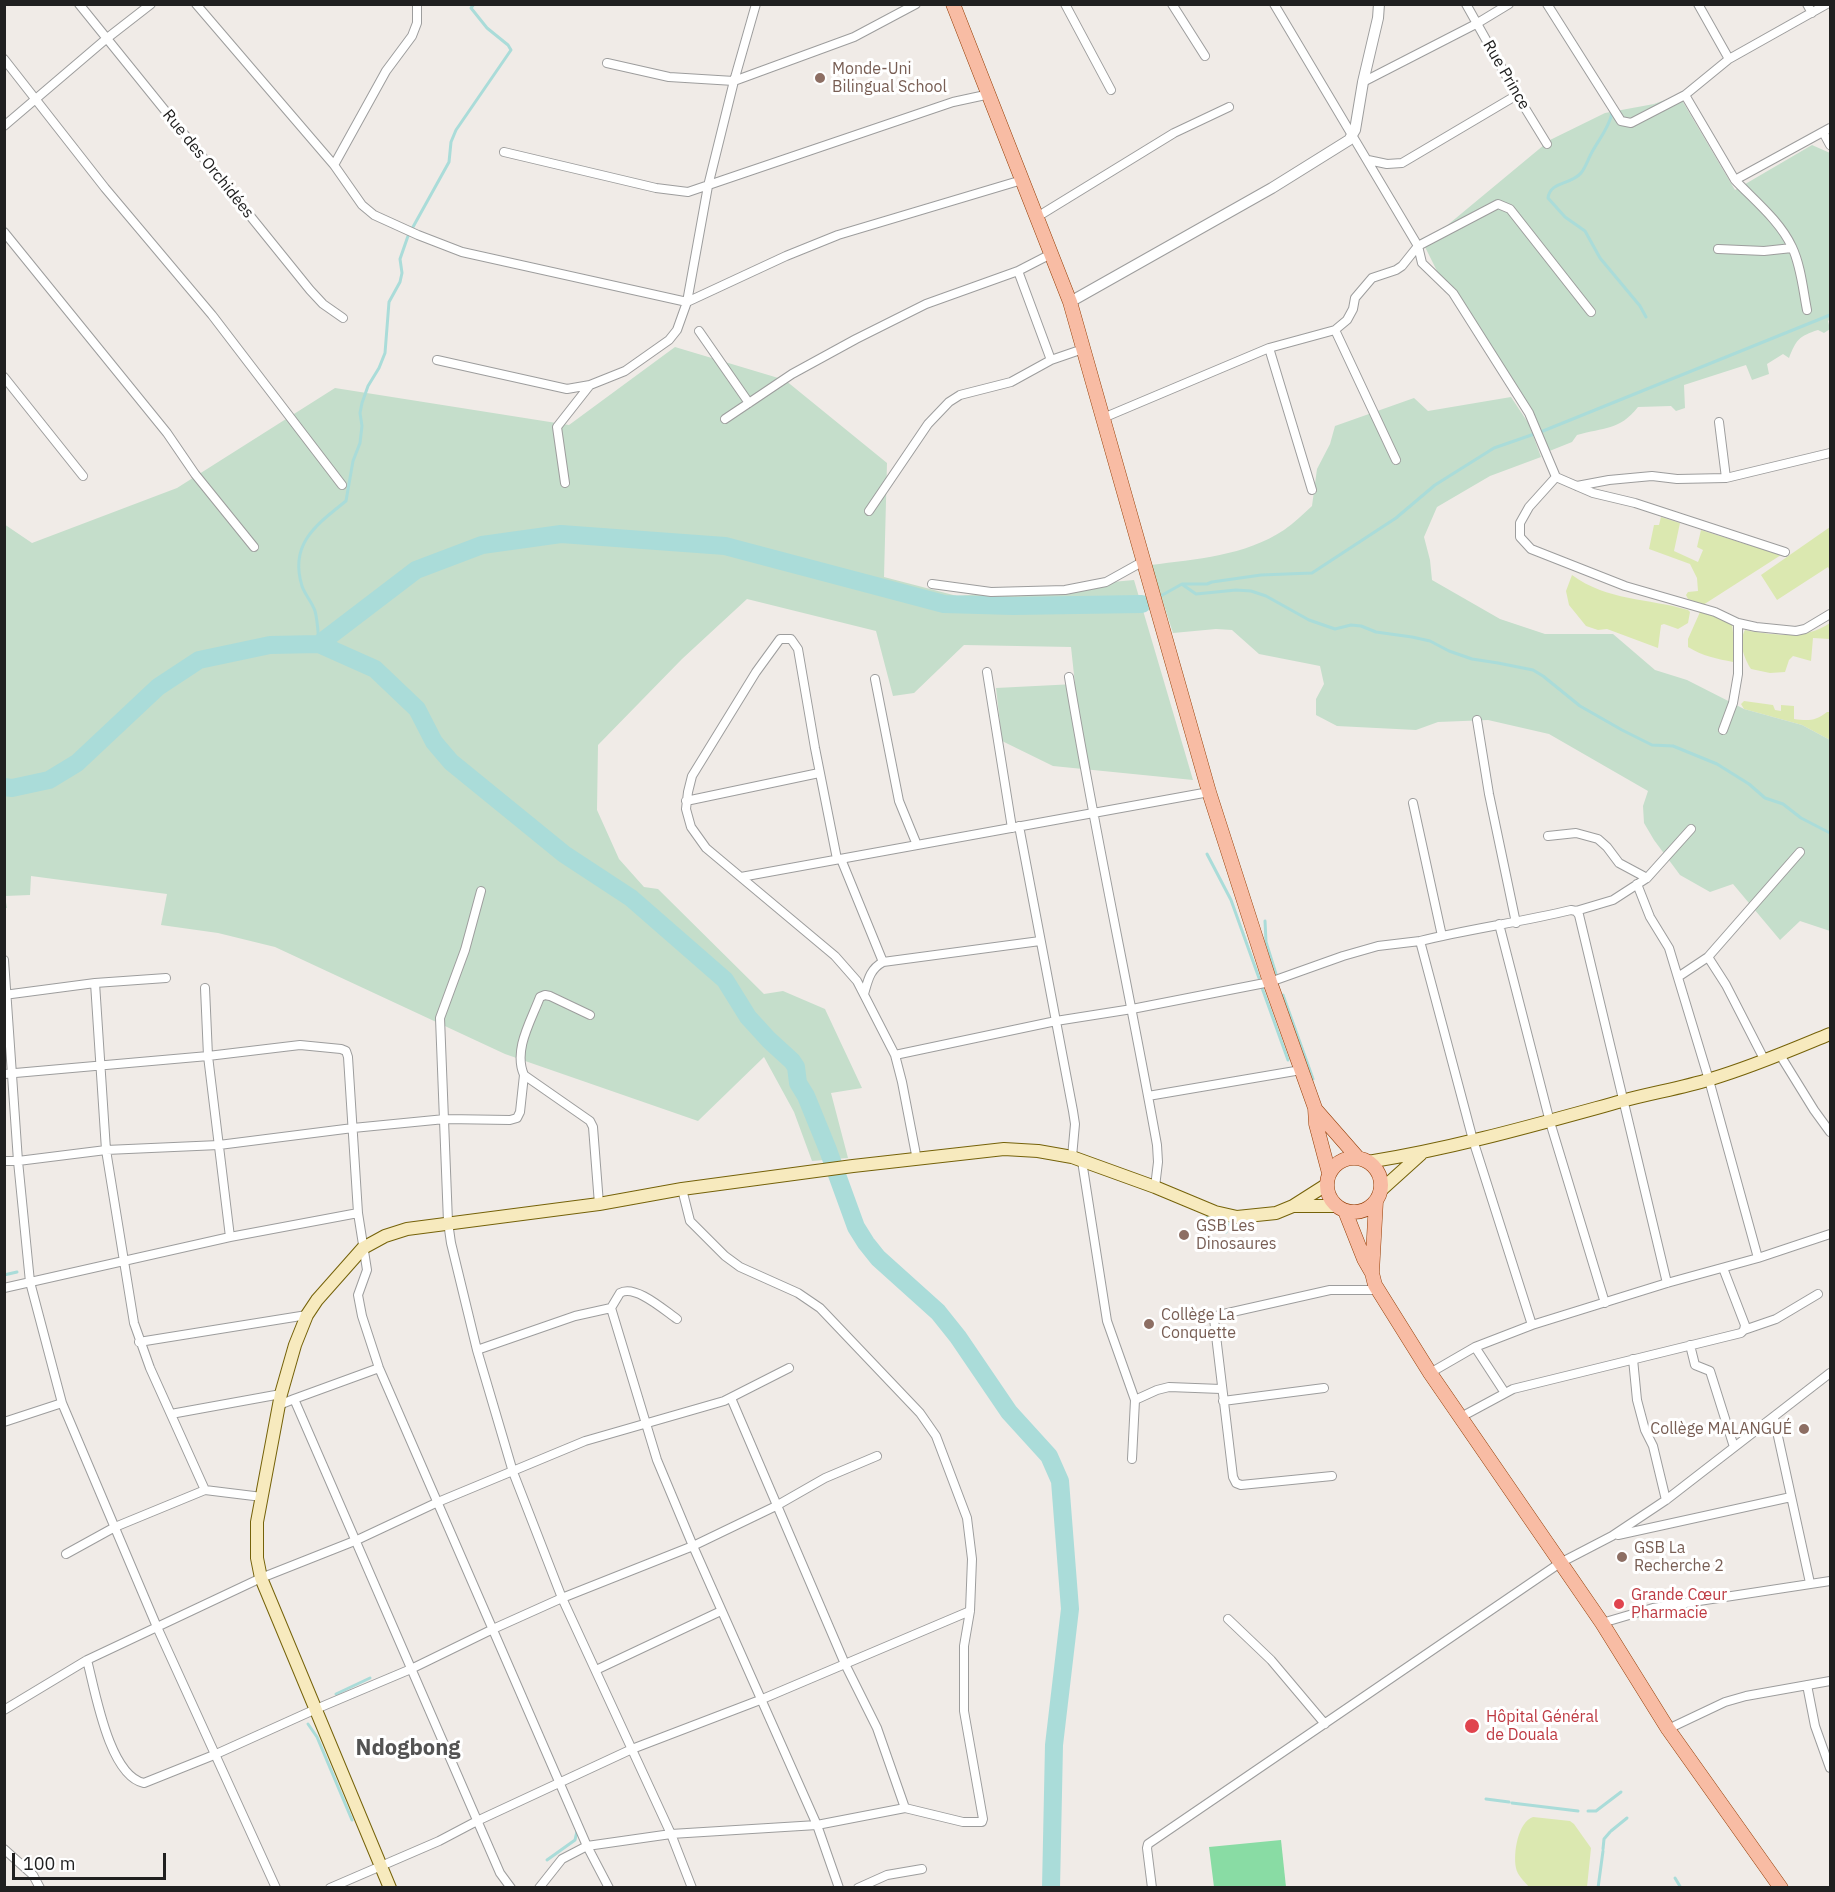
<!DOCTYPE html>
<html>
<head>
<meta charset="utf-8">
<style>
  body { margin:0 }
  #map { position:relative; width:1835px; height:1892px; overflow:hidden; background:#f0ebe7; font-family:"IBM Plex Sans",sans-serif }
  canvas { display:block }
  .frame { position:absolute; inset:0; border:6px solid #202020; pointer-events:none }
  .scale { position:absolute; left:12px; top:1853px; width:154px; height:27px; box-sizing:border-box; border:3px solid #202020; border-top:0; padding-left:8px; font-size:18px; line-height:21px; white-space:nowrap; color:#202020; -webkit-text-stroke:4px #fff; paint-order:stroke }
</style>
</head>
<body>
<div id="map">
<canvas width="1835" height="1892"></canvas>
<div class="frame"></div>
<div class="scale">100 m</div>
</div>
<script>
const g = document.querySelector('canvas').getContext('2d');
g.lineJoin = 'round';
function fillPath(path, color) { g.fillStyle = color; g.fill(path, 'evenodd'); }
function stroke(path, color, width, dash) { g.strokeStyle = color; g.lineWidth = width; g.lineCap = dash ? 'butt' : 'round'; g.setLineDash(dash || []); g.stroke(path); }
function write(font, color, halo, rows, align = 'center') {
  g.font = font + ' "IBM Plex Sans",sans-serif'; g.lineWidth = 6; g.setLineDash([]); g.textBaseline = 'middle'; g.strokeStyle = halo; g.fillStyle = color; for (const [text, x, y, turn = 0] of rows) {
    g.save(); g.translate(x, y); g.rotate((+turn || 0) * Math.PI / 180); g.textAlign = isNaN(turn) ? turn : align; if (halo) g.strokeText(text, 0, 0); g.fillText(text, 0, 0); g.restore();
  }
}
fillPath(new Path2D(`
  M1661,517L1680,523L1674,551L1698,562L1703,550L1697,547L1701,530L1781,555L1703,605L1688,599L1686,595L1688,592L1698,591L1697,578L1690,564L1649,549L1654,525H1659Z
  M1830,527V571L1828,567L1777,600L1761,575Z
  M1572,575C1607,601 1648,598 1688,610L1690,612L1688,623L1678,629L1664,624L1661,625L1658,648L1607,629L1598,630L1586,626L1569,605L1566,591Z
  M1700,612L1710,614L1732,624L1734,641L1733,662C1718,659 1702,656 1688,647V639Z
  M1830,623V639L1813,638L1811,661L1793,656L1789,660L1785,672L1770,673L1751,669C1744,658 1738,642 1745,630C1772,635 1806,640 1830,623Z
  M1744,701L1773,705L1775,710L1781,711V705L1794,706V719C1808,721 1816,721 1827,712H1830V740L1802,725L1744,709L1741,704Z
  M1533,1817L1570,1821L1574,1824L1591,1848L1587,1887H1529C1525,1882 1517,1875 1516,1868C1513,1853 1518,1822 1533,1817Z`), '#dbe8b0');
fillPath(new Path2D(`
  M1676,96L1683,102L1735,190L1812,145L1830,153V319L1828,321L1830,329L1824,333L1818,330C1799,336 1796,340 1789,358L1783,354L1767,364L1769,374L1752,380L1746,365L1684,385L1685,408L1676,411L1671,406L1638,407C1619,431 1604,427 1577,435L1572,442L1547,452L1529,413L1440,277L1421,239L1444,228L1550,140L1605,113L1654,104Z
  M675,347L785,380L887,463L884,577L957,596L1134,580L1193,780L1053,766L1002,741L996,688L1075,684L1071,647L964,645L914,693L893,696L876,631L747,599L682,659L598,745L597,810L619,859L644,887L658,889L764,994L783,991L825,1009L862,1088L831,1093L848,1158L812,1161L794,1112L764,1057L698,1121L505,1054L275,947L218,933L161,925L167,894L31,876L30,895L5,896L7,908H5L4,524L32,543L177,488L335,388L569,425Z
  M1511,397L1529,424L1541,457L1490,476L1437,507L1424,537L1430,560L1432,580L1500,619L1545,634H1613L1655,670L1687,680L1744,709L1802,725L1830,740V931L1800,921L1780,940L1733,884L1710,892L1680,875L1654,840L1644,823L1643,806L1648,791L1549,734L1488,720L1438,722L1416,730L1337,726L1316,715V699L1324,684L1320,666L1259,654L1232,630L1216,629L1173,633L1151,565C1196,559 1245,556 1284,530C1294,523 1303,514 1312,506L1317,469L1330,444L1335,426L1414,398L1428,411Z`), '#c5decb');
fillPath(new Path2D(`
  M1281,1840L1286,1887H1214L1209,1847Z`), '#89dca4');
stroke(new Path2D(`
  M1612,113C1609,128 1599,139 1592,152C1588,159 1586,167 1581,173C1571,185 1550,181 1548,198L1565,217L1585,231L1600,258L1640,306L1646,317
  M1183,585L1196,594L1236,590L1251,591L1266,596L1309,620L1335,629L1351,625L1361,626L1376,632L1412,637L1430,641L1449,651L1472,659L1498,663L1533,670L1543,676L1580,706L1622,730L1652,745L1673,746L1717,764L1749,784L1765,798L1783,804L1801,818L1830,833
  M1157,598L1182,584H1207L1212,582L1261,575L1312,573L1396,518L1435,485L1494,448L1543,431L1830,315
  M1142,604L1151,600
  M319,644C318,634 318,622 315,611C312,602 305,595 302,586C289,544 316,525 346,501L353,461L360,443L362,426L360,413L362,403L368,386L379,368L385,353L389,302L400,282L402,273L400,259L408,236L449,162L451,142L456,130L511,50L508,45L487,28L471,8L474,4
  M1207,854L1231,900L1259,978
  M1265,921L1266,942L1276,974
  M1261,985L1288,1060
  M1283,995L1313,1079
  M1206,1223L1209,1213
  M1226,1232L1230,1219
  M4,1275L17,1272
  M336,1694L370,1678
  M308,1724L317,1737L352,1820
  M1486,1799L1509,1802
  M1512,1803L1578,1811
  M1588,1811H1596L1621,1792
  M1611,1831L1627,1818
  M1603,1849L1604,1839L1610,1832
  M547,1860L575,1840L577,1831
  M1675,1878L1681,1888
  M1598,1888L1603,1851`), '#aadcd9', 3);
stroke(new Path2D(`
  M319,644L416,570L482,545L561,534L725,546L944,604L1013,606L1142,604
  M4,787L12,788L49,780L77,763L158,687L199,660L270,645L319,644L375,669L417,709L434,742L451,762L564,854L631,898L725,980L748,1017L769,1040L792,1061L796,1067L798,1083L806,1096L828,1150L856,1227L866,1243L878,1258L938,1312L958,1337L1009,1412L1049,1456L1060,1481L1070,1609L1054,1745L1051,1888`), '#aadcd9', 18);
const minor = new Path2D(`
  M79,4L310,290L323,304L343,318
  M196,4L334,165L362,205L374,215L418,235L462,252L687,302L786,256L838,235L1022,180
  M1065,4L1111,90
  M1172,4L1205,56
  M1274,4L1418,246L1422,263L1453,293L1529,413L1556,477L1593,493L1635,503L1785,552
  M1466,4L1517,95L1547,144
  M1547,4L1621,121L1631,123L1685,95L1735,180L1830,128
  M1698,4L1729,59
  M1807,4L1812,13
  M4,59L105,188L212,315L342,485
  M607,63L669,77L734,81L854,37L916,4
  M1363,82L1476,24L1509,4
  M1685,95L1729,59L1827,4
  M4,126L106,39L151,4
  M1823,132L1830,145
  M504,152L656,188L688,192L953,102L990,94
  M1368,160L1387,164L1402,163L1517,95
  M334,165L386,71L412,36L417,23V4
  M1735,180C1755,201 1780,221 1792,247C1801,266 1803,290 1807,310
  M1037,217L1174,133L1229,107
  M4,232L167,433L195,474L254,547
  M1718,249L1764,251L1792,248
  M1018,271L1051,360
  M1335,330L1396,460
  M699,331L749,403
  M1269,348L1312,490
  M437,360L567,389L590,385L625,371L669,340L677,330L687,302L708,186L734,81L756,4
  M4,377L83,476
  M1103,418L1269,348L1335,330L1347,320L1353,309L1355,298L1372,278L1396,270L1402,266L1418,246L1498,204L1510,209L1591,312
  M725,419L792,374L856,339L926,304L1018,271L1051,254
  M1719,422L1726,478
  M1556,477L1529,507L1520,523V537L1531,549L1625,586L1715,612L1738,623L1756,627L1796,631L1805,629L1830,614
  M565,483L557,427L590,385
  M1577,486L1609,480L1652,476L1677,479L1726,478L1830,453
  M869,511L928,424L949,402L960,395L1011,382L1051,360L1083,349
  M932,584L991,592L1065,590L1106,582L1142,562
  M987,672L1012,828
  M1069,677C1095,834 1129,989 1157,1145L1158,1162L1155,1187
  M875,679L899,801L917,845
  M1477,720L1489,794L1516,923
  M1723,730L1733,703L1738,674V623
  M686,801L819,773
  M1413,803L1442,936
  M1019,826L1073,1111L1075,1124L1072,1157
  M1548,836L1576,833L1598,839L1607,847L1619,863L1647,878
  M837,859L815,748L798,649L791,639H780L756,672L692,776L688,792L686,809L691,827L706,848L835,956L857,981L895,1055L1056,1021L1132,1009L1270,982L1343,956L1378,946L1420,941
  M841,859L883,962
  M741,877L1209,792
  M1637,884L1650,917L1669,948L1709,1080L1758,1258
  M481,891L465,950L440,1018L448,1222L451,1243L477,1350L513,1472L562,1598L671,1834L692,1888
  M1576,911L1579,915L1667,1283
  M1499,924L1550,1122L1605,1303
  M1708,957L1726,985L1765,1061
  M4,960L18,1161H4
  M1678,977L1708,957L1800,852
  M95,983L106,1150L134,1323L150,1368L205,1490
  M205,988L208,1056L230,1237
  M864,994C868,980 870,969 883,962L1040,941
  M4,995L95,983L166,978
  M590,1015L550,996L545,995L540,997C531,1021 513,1050 524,1075L590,1121L593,1127L599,1204
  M895,1055L902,1082L917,1160
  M1780,1055L1814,1110L1830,1132
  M4,1074L208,1056L300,1045L341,1049L346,1051L348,1057L358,1213L367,1270L358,1295L362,1316L379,1368L587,1846L609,1888
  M1148,1096L1301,1070
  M1082,1161L1107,1321L1135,1400L1132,1459
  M682,1189L690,1221L725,1256L740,1267L798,1293L820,1308L920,1413L936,1436L967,1518L972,1559L970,1611L964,1646V1711L983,1819L982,1822H963L905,1808L877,1728L845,1664L731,1398
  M4,1288L230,1237L358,1213
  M611,1308L657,1460L693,1546L817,1825L839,1888
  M611,1308L620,1293C635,1284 664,1310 677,1319
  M1532,1325L1473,1140L1420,941C1470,929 1521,922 1571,910L1576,911L1613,900L1647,878L1691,829
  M1744,1330L1776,1319L1818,1294
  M139,1342L307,1315
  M1690,1345L1695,1365L1710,1371L1734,1447
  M1475,1347L1505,1393
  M477,1350L575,1316L611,1308
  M1633,1359L1637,1400L1645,1430L1653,1446L1666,1500
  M1430,1373L1475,1347L1532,1325L1667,1283L1758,1258L1830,1234
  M294,1399L379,1368
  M1135,1400L1157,1390L1169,1387L1221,1389
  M1223,1401L1324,1388
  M279,1405L294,1399L500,1873L511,1888
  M171,1414L281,1394
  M1461,1417L1513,1389L1741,1333L1744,1330L1745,1325L1723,1268
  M1774,1418L1810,1583
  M4,1422L62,1403
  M1332,1476L1241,1485L1236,1483L1233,1477L1214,1319L1219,1315L1330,1290H1378
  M1618,1535L1791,1497
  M66,1554L115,1527L205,1490L262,1497
  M1228,1619L1271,1660L1325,1724
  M1602,1623L1653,1608L1830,1581
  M87,1660C95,1690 109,1776 144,1783L214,1755L316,1709L411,1669L493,1629L562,1598L693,1546L776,1506L825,1478L877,1456
  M596,1670L721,1611
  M1807,1685L1815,1726L1830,1768
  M4,1710L87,1660L261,1578L357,1540L438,1502L585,1441L724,1401L789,1368
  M1668,1729L1725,1702L1746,1696L1830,1681
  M4,1849L33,1875L40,1888
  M276,1888L157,1627L62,1403L30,1282L18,1161L106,1150L219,1145L353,1128L445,1119L510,1120L517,1118L520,1112L524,1075
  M330,1888L439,1841L477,1821L632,1749L760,1700L970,1611
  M539,1888L562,1859L587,1846L671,1834L817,1825L905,1808
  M858,1888L887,1875L922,1869
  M1152,1888L1147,1848L1148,1844L1560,1563L1612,1536L1666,1500L1830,1373`);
const tertiary = new Path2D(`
  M1070,302L1272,188L1349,140L1355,130L1363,82L1378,18L1379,4`);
const secondary = new Path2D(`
  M1368,1162C1455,1148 1538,1124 1622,1101C1651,1093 1682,1088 1711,1079C1752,1067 1791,1050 1830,1034
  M1380,1191L1421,1154
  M1294,1206H1336
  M390,1888L261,1578L257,1558V1522L281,1394L295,1345L307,1315L317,1300L363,1248L385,1236L407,1229L599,1204L682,1189L853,1166L1004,1149L1038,1151L1072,1157L1155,1187L1215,1212L1237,1217L1276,1213L1293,1206L1326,1185`);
const primary = new Path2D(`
  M953,4L1070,302L1209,792L1270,982L1315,1108L1316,1124L1329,1173
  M1316,1110L1358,1158
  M1327 1185a27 27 0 1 1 54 0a27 27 0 1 1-54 0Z
  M1345,1211L1364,1259L1372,1273L1375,1285L1430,1373L1602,1623L1668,1729L1781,1888
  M1372,1273L1376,1201`);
stroke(minor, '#9d9d9d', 10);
stroke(tertiary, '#9d9d9d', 12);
stroke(secondary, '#756209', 14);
stroke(primary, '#963e06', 15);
stroke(minor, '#fff', 8);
stroke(tertiary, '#fff', 10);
stroke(secondary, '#f7eabe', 12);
stroke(primary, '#f8bca4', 14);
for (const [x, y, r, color] of [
  [820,78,6,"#8d6e63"],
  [1184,1235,6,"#8d6e63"],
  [1149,1324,6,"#8d6e63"],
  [1804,1429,6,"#8d6e63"],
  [1622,1557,6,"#8d6e63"],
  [1619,1604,6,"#e0444e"],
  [1472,1726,8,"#e0444e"]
]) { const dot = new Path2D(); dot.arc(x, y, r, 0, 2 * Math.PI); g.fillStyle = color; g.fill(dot); stroke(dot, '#fff', 2); }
write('16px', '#785e54', '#fff', [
  ["Monde-Uni",832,69],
  ["Bilingual School",832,87],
  ["GSB Les",1196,1226],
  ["Dinosaures",1196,1244],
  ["Collège La",1161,1315],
  ["Conquette",1161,1333],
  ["Collège MALANGUÉ",1792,1429,"right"],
  ["GSB La",1634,1548],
  ["Recherche 2",1634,1566]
], 'left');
write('16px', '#202020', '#fff', [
  ["Rue Prince",1506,75,60],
  ["Rue des Orchidées",208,164,51]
]);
write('16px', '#be3a42', '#fff', [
  ["Grande Cœur",1631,1595],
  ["Pharmacie",1631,1613],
  ["Hôpital Général",1486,1717],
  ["de Douala",1486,1735]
], 'left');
write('bold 22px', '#535353', '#fff', [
  ["Ndogbong",408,1749]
]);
</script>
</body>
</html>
